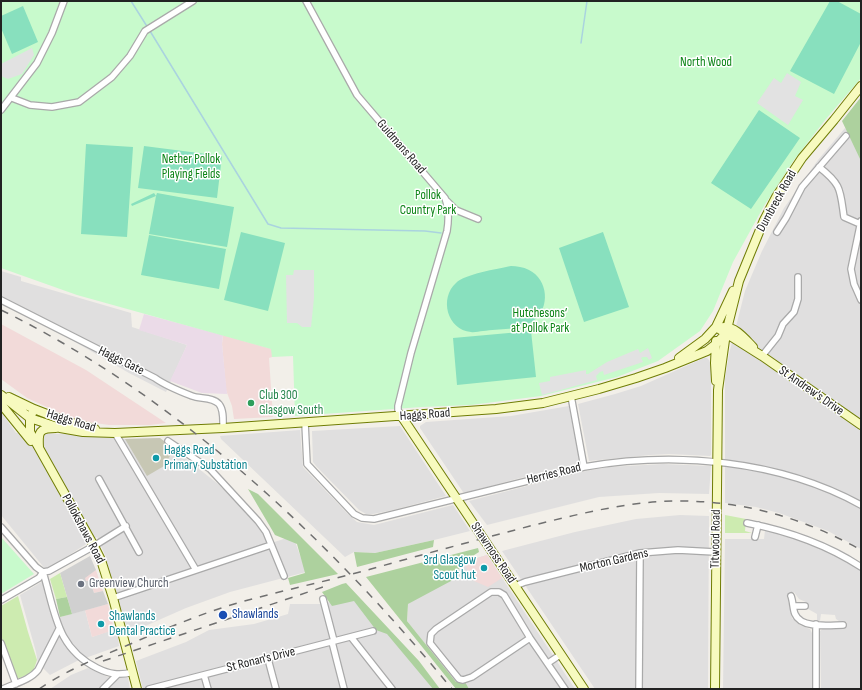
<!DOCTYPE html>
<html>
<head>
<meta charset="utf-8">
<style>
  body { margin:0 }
  #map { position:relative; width:862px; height:690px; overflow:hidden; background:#f2efe9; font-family:"Sofia Sans Condensed",sans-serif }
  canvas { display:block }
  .frame { position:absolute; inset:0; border:2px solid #222; pointer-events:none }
</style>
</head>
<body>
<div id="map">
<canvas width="862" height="690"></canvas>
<div class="frame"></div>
</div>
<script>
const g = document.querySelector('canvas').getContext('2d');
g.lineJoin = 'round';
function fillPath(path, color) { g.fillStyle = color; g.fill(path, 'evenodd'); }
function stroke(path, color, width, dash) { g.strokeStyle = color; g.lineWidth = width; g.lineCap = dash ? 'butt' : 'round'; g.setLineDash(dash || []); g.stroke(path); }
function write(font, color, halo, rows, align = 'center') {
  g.font = font + ' "Sofia Sans Condensed",sans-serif'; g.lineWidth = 3; g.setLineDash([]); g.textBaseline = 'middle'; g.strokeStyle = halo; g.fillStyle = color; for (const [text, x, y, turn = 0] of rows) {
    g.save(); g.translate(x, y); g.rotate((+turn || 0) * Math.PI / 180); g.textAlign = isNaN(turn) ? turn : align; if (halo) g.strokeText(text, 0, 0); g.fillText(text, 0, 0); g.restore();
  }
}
fillPath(new Path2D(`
  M845,128L861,146V549L828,531L779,513L756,507L725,503V379L729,354L745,291L762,251L784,208L818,160Z
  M1,271L21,277V281L131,313L132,327L187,345L166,392L129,373L63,335L1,303Z
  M704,358H707L709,360L711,365V455L710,456L669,454L650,455L589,461L578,404L615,394L641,386Z
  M569,406L580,463L535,474L465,493L463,492L420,428V426L426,422L511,416Z
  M1,412L16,433L113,435L125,439L160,438L218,484L255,522L262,532L268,544L293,536L306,572L230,592L186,608L118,638L119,646L77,661L50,675L38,663L36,652L20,595L43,581L53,619L85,610L92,637L126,625L114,593L106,557L97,537L46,570L1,515Z
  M400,426L446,496L393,510L373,514H366L359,510L316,466L313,462L312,431Z
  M300,430L303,467L347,513L357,522L374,525L453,505L470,531L434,540L375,553L354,552L345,557L221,439L220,436Z
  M663,464L711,466L709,494L659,493L599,497L487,525L469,501L581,472L608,467Z
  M680,515L709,516L708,689H595L502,551L575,532L636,519Z
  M765,530L804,540L849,563L861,571V689H821L820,631L825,627L846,628L847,622L839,621L836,619L835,615L821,614L820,621L817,620V614L808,609V603L799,599L794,592L787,595L792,618L800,625L810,629L812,633L813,689H723L725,539H764Z
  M487,555L575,689H461L407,621L408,604L463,562Z
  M353,597L393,639L436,689H143L136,661L186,642L209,630L254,624L288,614L290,604H320Z
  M88,668L108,677L128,678L130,689H50L71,675Z`), '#e0dfdf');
fillPath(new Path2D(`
  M1,324L86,370L166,423L150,425H109L81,421L62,414L27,398L1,379Z
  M223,335L272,349V357L269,358L273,417L234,419L232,406L226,390L222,344Z
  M487,555L502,578L488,587L474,581L463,562Z
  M96,570L103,591L94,593L90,581L86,582L84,577Z
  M108,604L114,630L92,637L85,610Z`), '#f2dad9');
fillPath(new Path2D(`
  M144,314L223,335L222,344L227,394L202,393L170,381L187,345L139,330Z`), '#ebdbe8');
fillPath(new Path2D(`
  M90,556L96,570L85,578L86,581H90L94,593L103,591L108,604L72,614L60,573Z`), '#d0d0d0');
fillPath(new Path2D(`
  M160,438L174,449L164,466L147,476L125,439Z`), '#c7c7b4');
fillPath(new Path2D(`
  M725,515L746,519L745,531L752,533H725Z
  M60,573L67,597L56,599L50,579Z
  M18,596L28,632L37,660L34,669L29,674L17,679L1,636V606Z`), '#cdebb0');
fillPath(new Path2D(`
  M861,97V161L842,121Z
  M248,489L258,494L338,574L290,585L288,578L305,573L297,544L275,535Z
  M434,540L433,547L357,567L354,552L375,553Z
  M478,548L479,552L463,562L451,581L408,604L407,621L456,682H465L469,689H456L366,577Z
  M346,583L419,661L440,689H433L387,634L376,630L354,601L332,606L322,592L342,584Z
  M67,597L72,614L60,617L56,599Z`), '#add19e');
fillPath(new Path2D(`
  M1,1H861V78L826,119L794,160L764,206L733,262L713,311L700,331L658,361L617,377L541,396L471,405L422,407L295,416L293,356L272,357L271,349L77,295L1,268Z
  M1,537L34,574L1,594Z`), '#c8facc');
fillPath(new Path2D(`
  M830,1H837L861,14V42L834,94L790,71Z
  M23,6L38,42L12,54L1,28V16Z
  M759,110L800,138L751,209L711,183Z
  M86,144L133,147L127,237L81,234Z
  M144,146L222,156L217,198L138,188Z
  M154,193L156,196L157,193L234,207L227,247L149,234L156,196L132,206L131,204Z
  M241,232L285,243L268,311L224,300Z
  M603,232L629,307L584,322L559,248Z
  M149,235L226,249L219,289L141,275Z
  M511,266C517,266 523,267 529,270C548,279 551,308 533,321C520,330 499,329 483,331C479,331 474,333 471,332C447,330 439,298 456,283C465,274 497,269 511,266Z
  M531,331L536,377L457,385L453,338Z`), '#88e0be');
fillPath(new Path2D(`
  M32,48L34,55L22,74L8,79L1,76V64Z
  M787,73L801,82L795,96L803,100L788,125L757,103L774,78L781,83Z
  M294,270H314V298L311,327H302L297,323H287L286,275H293Z
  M648,348L652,358L649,360L647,357H643L641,358L643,362L604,375L603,371L600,372L596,376L597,380L542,395L539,383L550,381V377L586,370V374H588L607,362L638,349L640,353Z`), '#e2e2e2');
stroke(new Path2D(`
  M131,1L148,28
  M150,31L268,224L281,228L425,231L441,233
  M581,43L587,1`), '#aad3df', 1.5);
const street = new Path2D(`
  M306,1L357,95L445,198C449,209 449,219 447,231L411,353L398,406V410L402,417
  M12,98L30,105L52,107L79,102L112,77L130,56L145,31L193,1
  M1,110L37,63L52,33L64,1
  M819,167C842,185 840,190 844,217L860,224
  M447,201L456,210L478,219
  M861,221L851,269L854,284L861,300
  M777,232L786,218L802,187L846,136
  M1,300L155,378C166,386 179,391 192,396C200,399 213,397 219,404C224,410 223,421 223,428
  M762,356L778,336L783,324L794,312L798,299V277
  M571,396L584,467
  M305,423L307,464L354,514L362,518L374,519L584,467C676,451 779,460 861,505
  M115,433L196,570
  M168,441L210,469L258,521L266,532L284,576
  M99,479L139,552
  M747,523C788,531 826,544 861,567
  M1,527L36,567L43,572C55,611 56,648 97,668C109,674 119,676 133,672
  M755,537L758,525
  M515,586L525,582L640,553L678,550L715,552
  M791,596C793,601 793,610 795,614C801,629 830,625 843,625
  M113,598L271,545
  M323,599L334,641
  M1,600L39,578L43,572L49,571L94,546L126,526
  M794,606H805
  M816,624V689
  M351,637L392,689
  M530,638L472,677L463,680L459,679L430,643L431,634L436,629L491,592H499L504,595L530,638L565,689
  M332,642L344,689
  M1,643L16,684
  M268,659L276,689
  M548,663L560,655
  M204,675L208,689
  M3,689C16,683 30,680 38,670L59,629
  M103,689L117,675
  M149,689L373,631
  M639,689L640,553`);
const secondary = new Path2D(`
  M716,327L762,356L861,425
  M724,327C736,327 745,339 753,347
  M716,341L715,363L716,381
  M679,358L705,339L716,327L733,291
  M1,395L30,418L60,428L83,432L115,433L223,428L496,409L543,403L599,389L636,378L665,368L707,351L716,344L726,333
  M9,397L34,409L65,421L95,429
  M1,404L31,441
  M34,409L30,418V432L94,546L101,560L113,598L137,689
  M402,417L584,689
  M39,447C38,432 39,428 56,428
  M715,689L718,390L726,333L739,281L764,220L776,197L802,158L834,120L861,86`);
stroke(street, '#a9a9a9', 8);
stroke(secondary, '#707d05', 10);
stroke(street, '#fff', 5.5);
stroke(secondary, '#f7fabf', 8);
stroke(new Path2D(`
  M1,310C177,396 329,539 452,689
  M103,661L323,587
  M39,689C67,670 97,658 128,645C165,629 202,613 241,602C284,590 328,581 371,569C424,554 477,540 530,526C579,514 629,501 679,501C745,501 804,518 861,550`), '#707070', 1.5, [8, 8]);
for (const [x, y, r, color] of [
  [251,403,4,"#2e9e5b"],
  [156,458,4,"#0f9aa8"],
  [484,568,4,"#0f9aa8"],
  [81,584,4,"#6b7280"],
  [223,615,5,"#1a4fb4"],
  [101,624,4,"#0f9aa8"]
]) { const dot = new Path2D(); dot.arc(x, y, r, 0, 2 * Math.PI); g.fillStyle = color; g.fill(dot); stroke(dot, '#fff', 1.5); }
write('13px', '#0c8416', '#fff', [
  ["North Wood",706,63],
  ["Nether Pollok",191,160],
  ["Playing Fields",191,175],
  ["Pollok",428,196],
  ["Country Park",428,211],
  ["Hutchesons’",540,314],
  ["at Pollok Park",540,329]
]);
write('13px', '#222', '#fff', [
  ["Guidmans Road",401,147,49],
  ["Dumbreck Road",777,201,-61],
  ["Haggs Gate",121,361,26],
  ["St Andrew's Drive",811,391,35],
  ["Haggs Road",425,415,-4],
  ["Haggs Road",71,421,17],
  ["Herries Road",554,474,-14],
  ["Pollokshaws Road",83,529,62],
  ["Titwood Road",716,539,-89],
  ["Shawmoss Road",493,553,56],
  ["Morton Gardens",614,561,-13],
  ["St Ronan's Drive",261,660,-14]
]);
write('13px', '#27864d', '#fff', [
  ["Club 300",259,396],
  ["Glasgow South",259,411]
], 'left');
write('13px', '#0d838f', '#fff', [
  ["Haggs Road",164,451],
  ["Primary Substation",164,466],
  ["3rd Glasgow",476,561,"right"],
  ["Scout hut",476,576,"right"],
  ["Shawlands",109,617],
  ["Dental Practice",109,632]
], 'left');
write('13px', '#5b616d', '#fff', [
  ["Greenview Church",89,584]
], 'left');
write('13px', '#164399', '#fff', [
  ["Shawlands",232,615]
], 'left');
</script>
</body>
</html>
